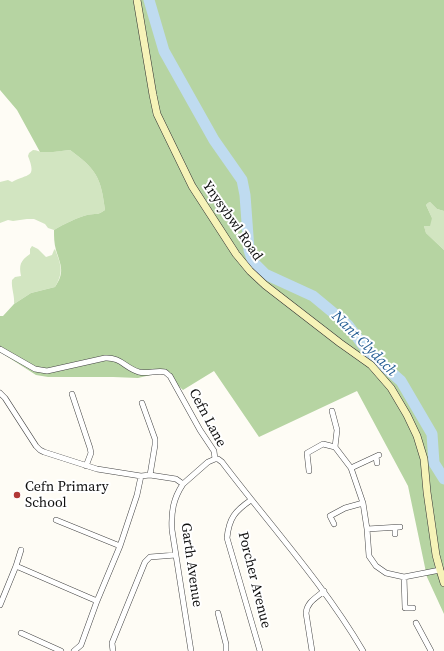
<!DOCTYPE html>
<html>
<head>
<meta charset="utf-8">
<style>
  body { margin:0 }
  canvas { display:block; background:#fefcf5 }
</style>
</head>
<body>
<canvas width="444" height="651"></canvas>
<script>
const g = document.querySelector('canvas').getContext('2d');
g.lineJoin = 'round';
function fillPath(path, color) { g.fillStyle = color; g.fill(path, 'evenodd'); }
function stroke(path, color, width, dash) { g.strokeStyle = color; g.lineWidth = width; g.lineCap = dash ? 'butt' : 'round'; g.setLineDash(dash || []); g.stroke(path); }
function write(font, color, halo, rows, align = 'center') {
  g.font = font + ' "Source Serif 4",serif'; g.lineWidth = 4; g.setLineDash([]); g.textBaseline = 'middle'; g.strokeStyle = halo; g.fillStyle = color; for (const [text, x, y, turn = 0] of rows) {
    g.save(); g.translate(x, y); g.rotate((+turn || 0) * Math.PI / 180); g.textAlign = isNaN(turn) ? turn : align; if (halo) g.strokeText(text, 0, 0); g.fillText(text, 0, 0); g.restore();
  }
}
fillPath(new Path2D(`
  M33,150C37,150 39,152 43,152C52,152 61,151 70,150C96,169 101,177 105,210C97,216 96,213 87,215C76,218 64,224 54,230L48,228L45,224L34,219H27L13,221L8,220L0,223V182L8,180L12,182C28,173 37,179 28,156L29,153Z
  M430,202L437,209L444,211V250L426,233L424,226L432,218L426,205L428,203Z
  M32,246L38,249L46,257L52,255L54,250L55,249C61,265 64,272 55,287L31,293L14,304C15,296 11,288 12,280L15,277L21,276C19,265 20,261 30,254V249Z`), '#d2e5c1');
fillPath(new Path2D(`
  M0,0H444V211L437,209L430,202L428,203L426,205L432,218L430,226H424L426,233L444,250V614L427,577L408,486L357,391L259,437L214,371L183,390L163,372L138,378L113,377H48L36,375L0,352V316H3L14,304L31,293L55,287C65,272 61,266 56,250C54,243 54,237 54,230C64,224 76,218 87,215C96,213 97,216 105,210C101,177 96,169 70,150L53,152H40L17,110L0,90Z`), '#b6d4a2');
stroke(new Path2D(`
  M149,0L164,51L214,140L242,180L245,195L249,250L253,262L265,274L313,296L348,325L368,352L401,381L432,434L434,463L444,479`), '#bfdbf0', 11);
const minor = new Path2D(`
  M0,349L35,369L47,371L105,358C121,357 125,368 139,372C147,374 158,370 165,372C167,373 168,375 170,376L200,430L214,451L215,459
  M0,393L5,398L36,446L40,450L44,452L97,469L141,476L150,475L176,479L183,484L208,462L215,459
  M72,394L90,448L91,453L86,466
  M142,403L155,439V445L150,475
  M332,411L337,430L335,447L351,468L363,503L367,529
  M376,457L377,463
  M215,459H218L222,462C269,524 323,583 363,651
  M351,468L379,455
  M309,471L307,453L323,444L335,447
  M183,484C173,499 171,512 172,530L191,651
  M251,500C235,511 229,518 227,538L260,651
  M56,520L120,546
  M334,524L330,516L345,508L363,503
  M400,527L367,529L369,556L376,566L386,573L404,577L440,570
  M395,528V534
  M16,566L97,601
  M404,577L405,608H413
  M0,605L16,566L21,550
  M218,613L226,644V651
  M416,623L431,651
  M21,633L61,651
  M74,651L81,645L97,601L120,546L137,495L141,476
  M113,651L112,643L145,562L150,557L176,555
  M312,651L306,613C307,602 316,598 324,591`);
const secondary = new Path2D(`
  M137,0L153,95L157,114L192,186L236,254L250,271L265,285L340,343L371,365L391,388L407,415L417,436L424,459L427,492L436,555L440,570L444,583`);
stroke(minor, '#434343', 6);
stroke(secondary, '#323232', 8);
stroke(minor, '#fff', 5);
stroke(secondary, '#f6f3b8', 7);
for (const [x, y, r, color] of [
  [17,495,4,"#b13837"]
]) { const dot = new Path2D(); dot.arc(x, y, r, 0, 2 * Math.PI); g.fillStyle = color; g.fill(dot); stroke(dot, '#fff', 1.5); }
write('14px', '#101010', '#fff', [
  ["Ynysybwl Road",232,221,55],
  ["Cefn Lane",207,418,62],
  ["Garth Avenue",191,565,82],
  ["Porcher Avenue",254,580,76]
]);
write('14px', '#101010', '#fff', [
  ["Cefn Primary",25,487],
  ["School",25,503]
], 'left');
write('italic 15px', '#275f95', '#fff', [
  ["Nant Clydach",364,344,45]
]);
</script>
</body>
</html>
